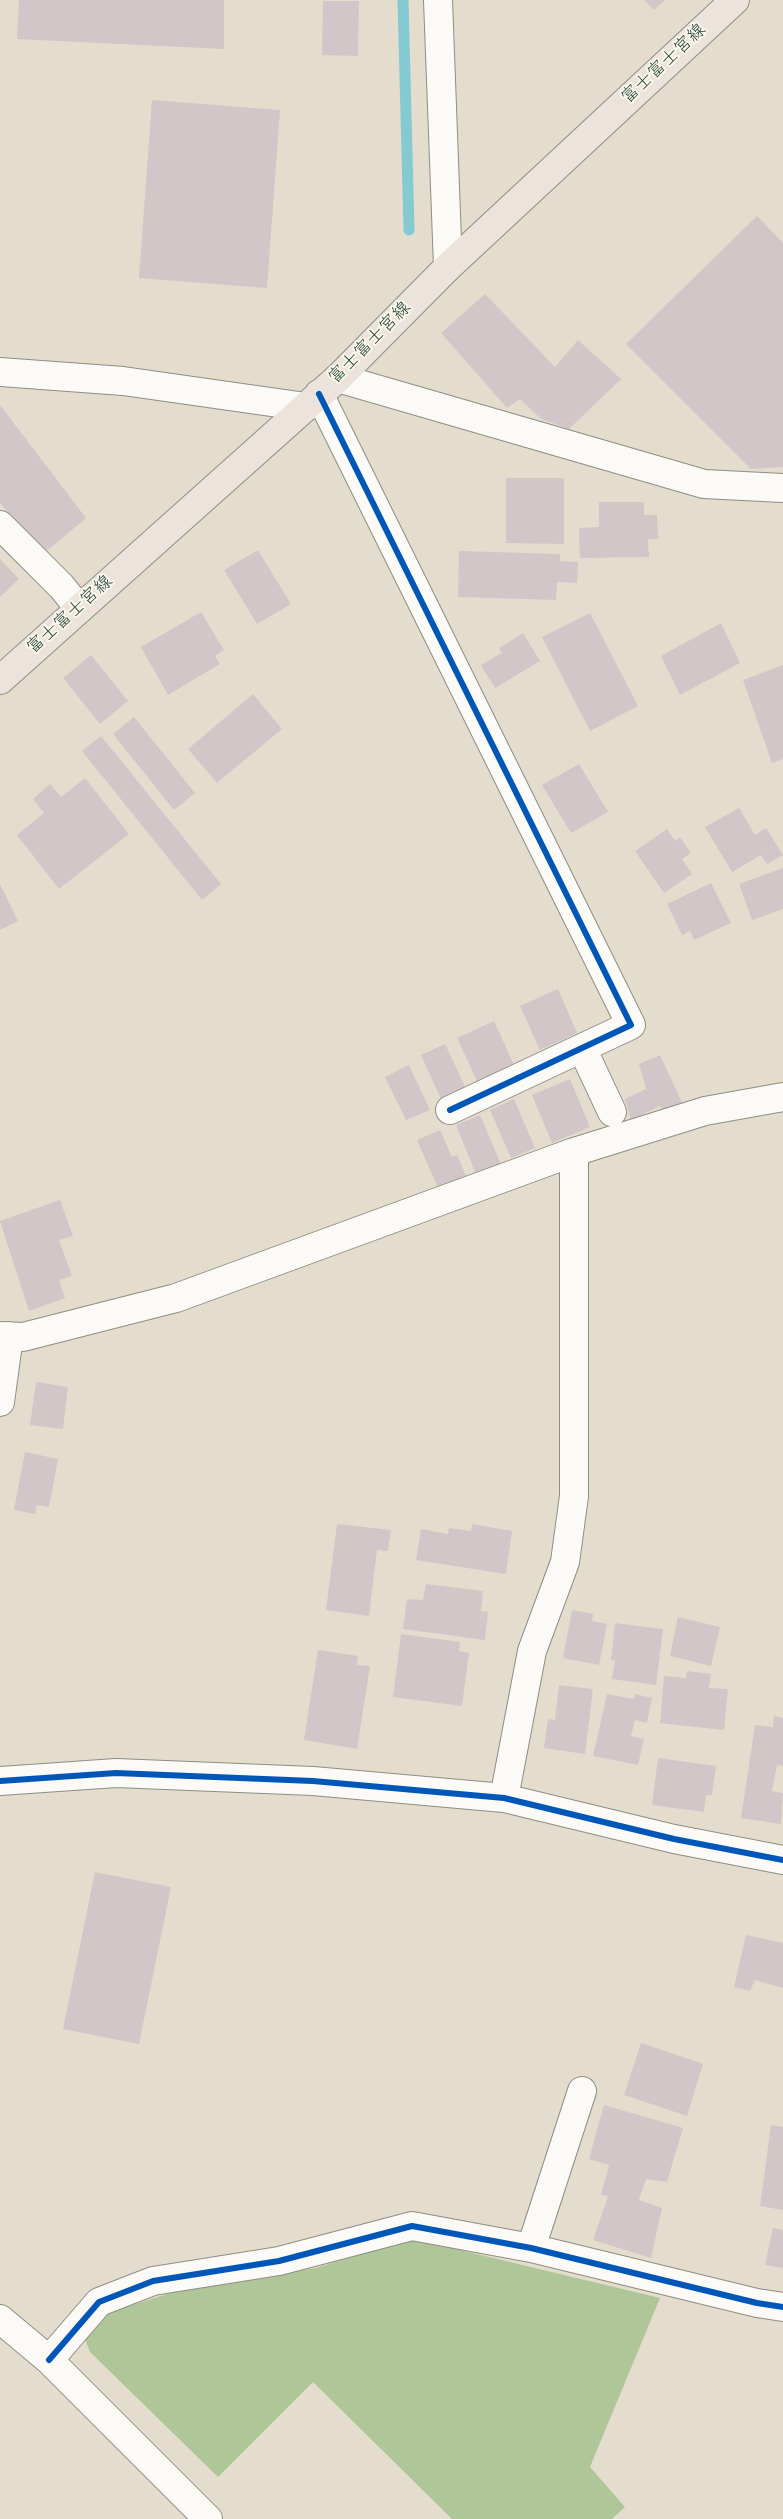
<!DOCTYPE html>
<html>
<head>
<meta charset="utf-8">
<style>
  body { margin:0 }
  canvas { display:block; background:#e4dccc }
</style>
</head>
<body>
<canvas width="783" height="2519"></canvas>
<script>
const g = document.querySelector('canvas').getContext('2d');
g.lineJoin = 'round';
function fillPath(path, color) { g.fillStyle = color; g.fill(path, 'evenodd'); }
function stroke(path, color, width, dash) { g.strokeStyle = color; g.lineWidth = width; g.lineCap = dash ? 'butt' : 'round'; g.setLineDash(dash || []); g.stroke(path); }
function write(font, color, halo, rows, align = 'center') {
  g.font = font + ' "Indie Flower","Klee One",sans-serif'; g.lineWidth = 4; g.setLineDash([]); g.textBaseline = 'middle'; g.strokeStyle = halo; g.fillStyle = color; for (const [text, x, y, turn = 0] of rows) {
    g.save(); g.translate(x, y); g.rotate((+turn || 0) * Math.PI / 180); g.textAlign = isNaN(turn) ? turn : align; if (halo) g.strokeText(text, 0, 0); g.fillText(text, 0, 0); g.restore();
  }
}
fillPath(new Path2D(`
  M410,2238L660,2298L590,2467L625,2507L612,2519H452L313,2382L218,2477L90,2352L85,2339L107,2313L189,2287L316,2268Z`), '#afc798');
stroke(new Path2D(`
  M403,0L409,230`), '#83cad2', 11);
fillPath(new Path2D(`
  M19,0H224V49L17,39Z
  M644,0H665L654,10Z
  M323,1H359L358,56L322,55Z
  M152,100L280,110L267,288L139,278Z
  M757,216L783,243V467L751,469L626,344Z
  M485,294L555,367L578,340L621,379L569,429L541,419L520,399L507,408L441,333Z
  M0,405L86,518L43,554L0,503Z
  M506,478H564V544L506,543Z
  M599,502H644V515H657L658,539H648L649,557L580,558L579,528L599,527Z
  M258,550L291,604L257,624L224,570Z
  M459,551L560,554V561L578,562L577,583L557,582L556,600L458,597Z
  M0,559L19,579L0,597Z
  M201,612L224,650L215,656L220,664L168,695L141,647Z
  M590,613L638,706L590,731L542,637Z
  M721,623L740,663L680,695L661,656Z
  M523,633L540,661L495,688L481,665L502,653L499,648Z
  M91,655L128,701L100,724L63,678Z
  M783,665V759L772,763L743,680Z
  M253,694L282,729L217,783L188,749Z
  M134,717L195,793L174,810L113,734Z
  M101,736L221,884L202,900L82,751Z
  M579,764L608,812L571,833L542,785Z
  M85,778L129,834L59,889L17,835L44,813L33,799L50,784L61,797Z
  M739,808L755,835L766,828L783,855L767,864L761,855L732,872L705,827Z
  M667,829L675,841L680,837L691,853L682,859L692,874L664,893L635,851Z
  M783,868V909L752,920L739,884Z
  M711,883L731,923L694,940L690,931L682,935L667,904Z
  M0,884L18,921L0,930Z
  M558,989L577,1033L540,1050L520,1006Z
  M494,1021L514,1065L477,1081L457,1038Z
  M445,1044L466,1089L441,1099L421,1055Z
  M660,1055L683,1105L664,1114L660,1106L631,1120L625,1099L646,1089L639,1064Z
  M409,1065L430,1110L406,1120L385,1077Z
  M570,1079L590,1127L552,1143L532,1095Z
  M514,1099L535,1148L511,1158L490,1110Z
  M480,1115L501,1164L476,1174L456,1125Z
  M440,1130L452,1157L457,1155L466,1176L438,1188L417,1140Z
  M60,1200L73,1236L59,1240L72,1276L59,1280L65,1298L29,1311L0,1221Z
  M36,1382L68,1387L63,1429L30,1425Z
  M25,1452L58,1459L49,1507L37,1505L35,1514L14,1510Z
  M337,1524L391,1530L388,1551L377,1550L369,1616L326,1610Z
  M472,1524L512,1531L506,1574L416,1560L421,1529L448,1534L449,1528L471,1531Z
  M426,1584L483,1591L481,1611L488,1612L485,1640L403,1629L407,1599L423,1600Z
  M572,1610L593,1614L592,1621L607,1624L599,1665L563,1658Z
  M678,1617L720,1627L711,1666L670,1656Z
  M615,1623L663,1629L656,1685L612,1679L615,1660H611Z
  M401,1634L460,1642L459,1651L469,1653L462,1706L393,1697Z
  M318,1650L358,1656L357,1665L370,1666L357,1749L304,1740Z
  M687,1671L711,1674L709,1688L728,1689L724,1730L660,1723L664,1676L686,1678Z
  M559,1685L593,1689L585,1754L544,1748L548,1719L555,1720Z
  M607,1694L634,1699L635,1694L652,1698L647,1723L635,1720L631,1736L644,1739L638,1765L593,1756Z
  M774,1716L783,1718V1766L777,1765L772,1791L783,1793L781,1824L741,1818L755,1725L773,1727Z
  M658,1758L716,1766L712,1795H706L704,1812L652,1805Z
  M95,1872L171,1887L139,2044L63,2029Z
  M746,1935L783,1943V1988L755,1980L750,1991L734,1987Z
  M641,2043L703,2064L687,2116L624,2095Z
  M604,2105L683,2128L667,2182L646,2179L639,2200L662,2208L651,2258L593,2240L608,2196L601,2195L609,2165L589,2159Z
  M771,2125L783,2127V2210L760,2206Z
  M773,2228L783,2230V2268L765,2265Z`), '#d2c7c8');
const minor = new Path2D(`
  M438,0L448,267
  M0,372L123,381L306,407
  M338,378L704,484L783,488
  M319,394L631,1025L450,1110
  M0,525L61,586L79,608
  M582,1048L612,1112
  M0,1336L23,1337L176,1298L574,1152L705,1111L783,1097
  M0,1402L9,1336
  M0,1781L116,1773L313,1781L504,1798L674,1839L783,1860
  M504,1798L532,1651L565,1562L574,1496V1152
  M531,2248L582,2091
  M0,2319L49,2360L208,2519
  M49,2360L99,2302L153,2281L279,2261L412,2226L531,2248L757,2303L783,2307`);
const major = new Path2D(`
  M0,680L338,378L448,267L735,0`);
stroke(minor, '#8d8e84', 30);
stroke(major, '#8d8e84', 30);
stroke(minor, '#fbfaf7', 28);
stroke(major, '#ece4dc', 28);
stroke(new Path2D(`
  M319,394L631,1025L450,1110
  M0,1781L116,1773L313,1781L504,1798L674,1839L783,1860
  M49,2360L99,2302L153,2281L279,2261L412,2226L531,2248L757,2303L783,2307`), '#0057b8', 6);
write('18px', '#1f3d34', '#fbf7ec', [
  ["富士富士宮線",665,65,-43],
  ["富士富士宮線",371,344,-45],
  ["富士富士宮線",71,616,-42]
]);
</script>
</body>
</html>
